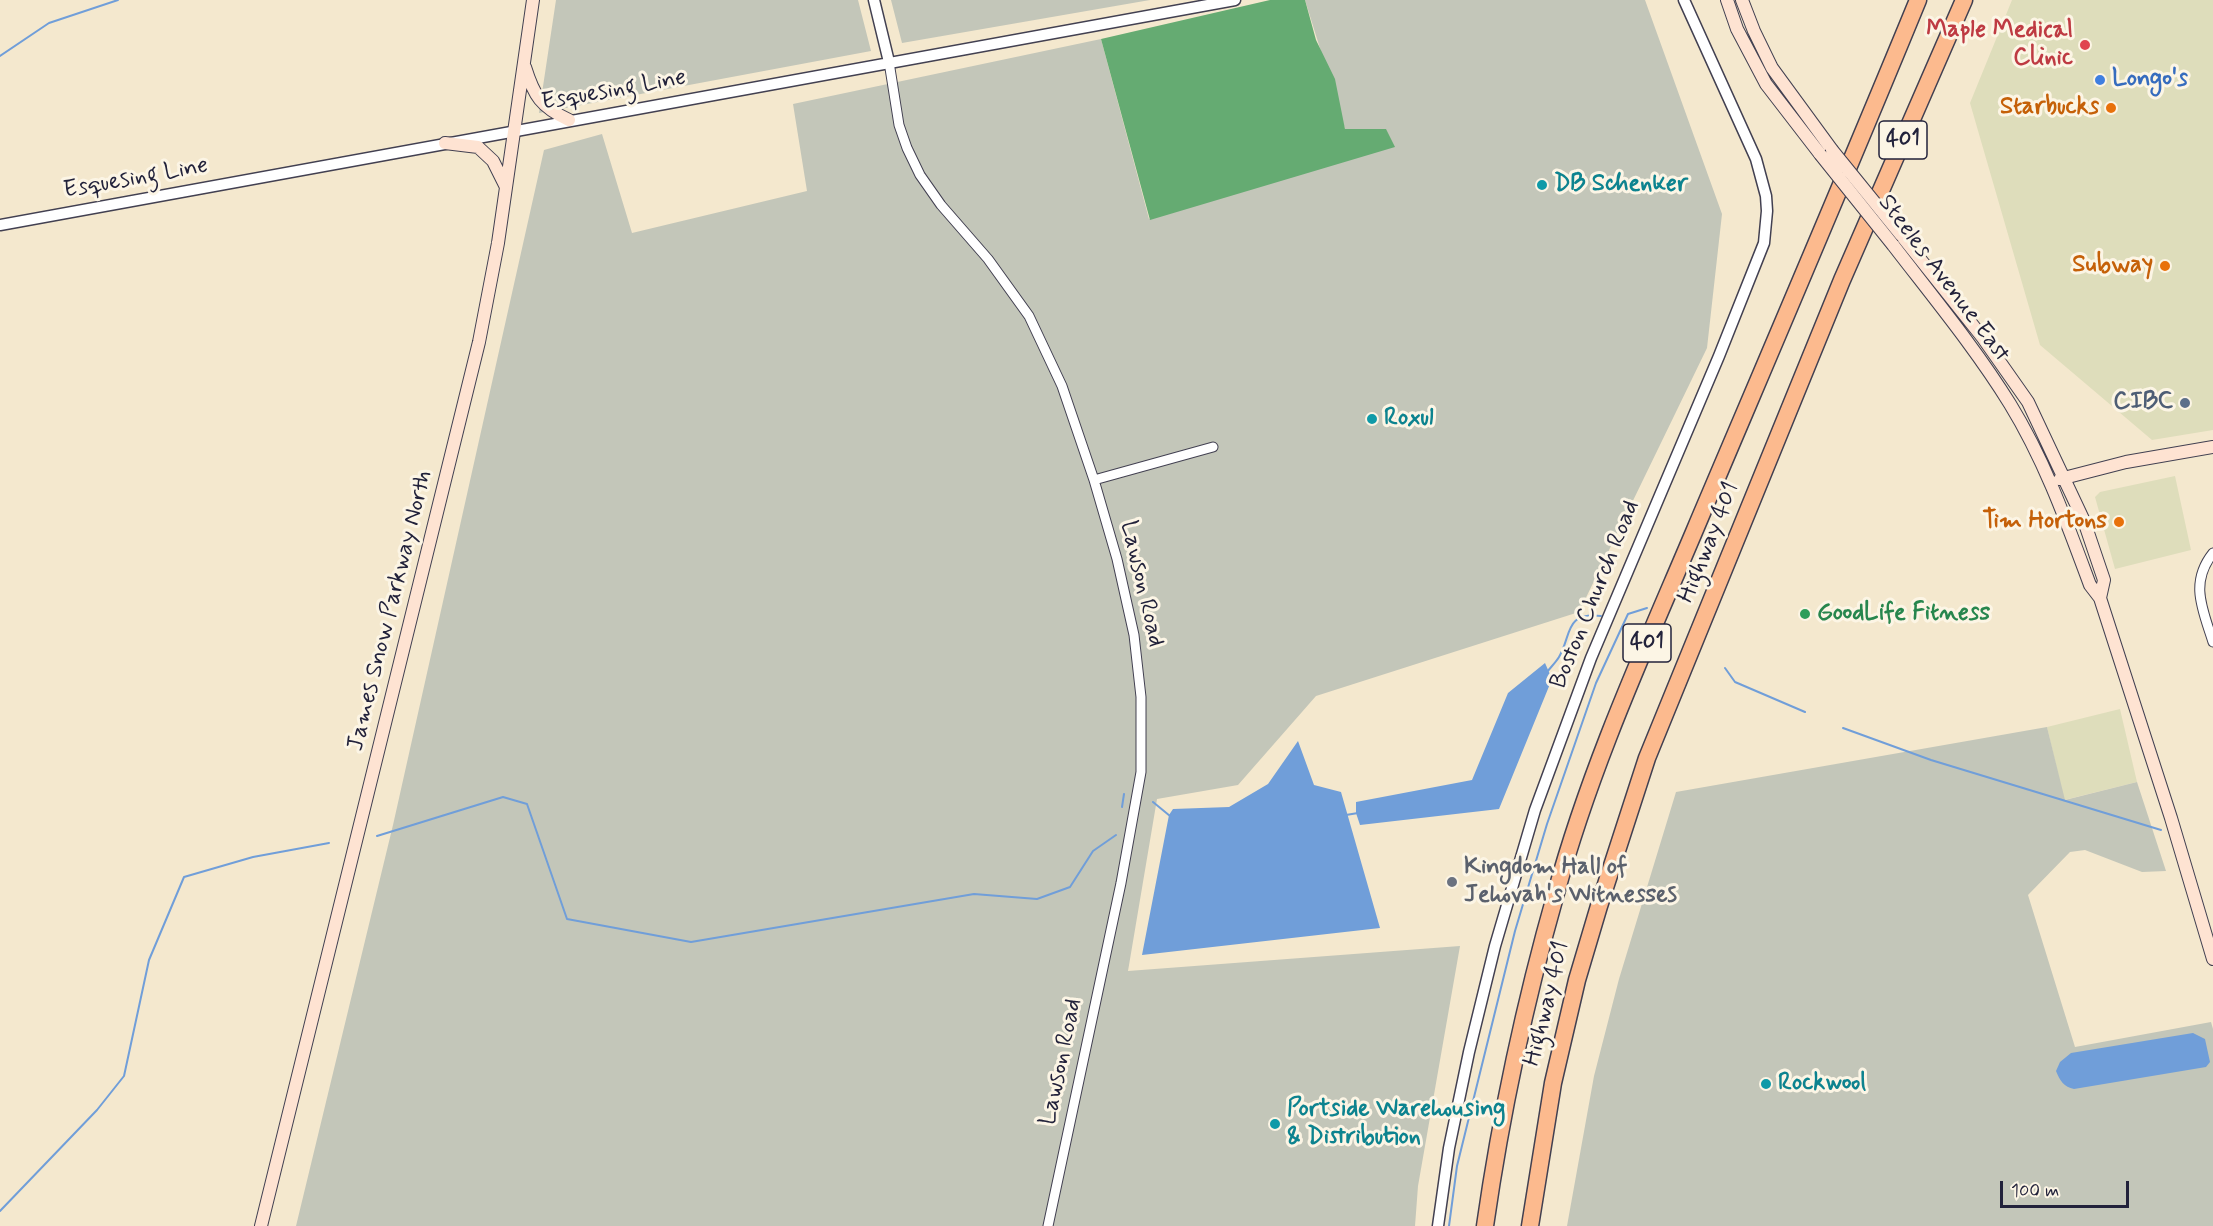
<!DOCTYPE html>
<html>
<head>
<meta charset="utf-8">
<style>
  body { margin:0 }
  #map { position:relative; width:2213px; height:1226px; overflow:hidden; background:#f4e8ce; font-family:Mynerve,sans-serif }
  canvas { display:block }
  .scale { position:absolute; left:2000px; top:1181px; width:129px; height:27px; box-sizing:border-box; border:3px solid #22223b; border-top:0; padding-left:8px; font-size:18px; line-height:21px; white-space:nowrap; color:#22223b; -webkit-text-stroke:4px #fcf5e5; paint-order:stroke }
</style>
</head>
<body>
<div id="map">
<canvas width="2213" height="1226"></canvas>
<div class="scale">100 m</div>
</div>
<script>
const g = document.querySelector('canvas').getContext('2d');
g.lineJoin = 'round';
function fillPath(path, color) { g.fillStyle = color; g.fill(path, 'evenodd'); }
function stroke(path, color, width, dash) { g.strokeStyle = color; g.lineWidth = width; g.lineCap = dash ? 'butt' : 'round'; g.setLineDash(dash || []); g.stroke(path); }
function write(font, color, halo, rows, align = 'center') {
  g.font = font + ' Mynerve,sans-serif'; g.lineWidth = 6; g.setLineDash([]); g.textBaseline = 'middle'; g.strokeStyle = halo; g.fillStyle = color; for (const [text, x, y, turn = 0] of rows) {
    g.save(); g.translate(x, y); g.rotate((+turn || 0) * Math.PI / 180); g.textAlign = isNaN(turn) ? turn : align; if (halo) g.strokeText(text, 0, 0); g.fillText(text, 0, 0); g.restore();
  }
}
fillPath(new Path2D(`
  M2012,0H2213V430L2152,440L2040,345L1970,103Z
  M2175,476L2191,550L2115,569L2095,497L2100,492Z
  M2120,709L2137,782L2064,800L2047,727Z`), '#deddbb');
fillPath(new Path2D(`
  M556,0H858L871,51L539,113Z
  M891,0H1150L902,43Z
  M1305,0H1645L1722,214L1707,348L1579,612L1316,696L1238,785L1157,799L1128,971L1460,946L1418,1186L1415,1226H296L393,825L544,150L602,134L632,233L807,191L793,104L1101,39L1149,219L1386,129H1345Z
  M2047,727L2065,800L2137,782L2166,871L2142,872L2085,850L2070,852L2028,895L2075,1047L2211,1022L2213,1029V1226H1567L1594,1076L1619,979L1676,792Z`), '#c3c6b9');
fillPath(new Path2D(`
  M1270,0H1305L1316,40L1335,79L1345,129H1386L1395,147L1150,220L1101,39Z`), '#65ab72');
fillPath(new Path2D(`
  M1545,663L1552,679L1499,809L1360,825L1356,813V802L1472,780L1508,693Z
  M1298,741L1314,785L1341,792L1380,928L1142,955L1169,815L1173,809L1229,807L1268,784Z
  M2193,1033L2205,1039L2210,1062L2206,1067L2074,1089C2064,1087 2060,1081 2056,1071L2060,1062L2071,1053Z`), '#709ed9');
stroke(new Path2D(`
  M0,56L49,23L118,0
  M1725,668L1735,682L1805,712
  M1547,672C1551,667 1556,662 1559,657C1572,635 1564,612 1601,616
  M1843,728L1931,760L2161,830
  M1153,802L1170,816
  M1122,807L1124,794
  M1346,815L1358,813
  M377,836L503,797L527,804L567,919L691,942L974,894L1037,899L1070,887L1093,851L1116,835
  M0,1211L97,1110L124,1076L149,960L184,877L253,857L329,843
  M1449,1226L1457,1166L1515,931L1547,824L1596,683L1628,614L1647,608`), '#709ed9', 2);
const minor = new Path2D(`
  M889,62L899,125L907,148L920,175L941,205L988,259L1029,316L1062,386L1094,480L1117,559L1134,635L1141,697V772L1121,883L1048,1226
  M1094,480L1213,447
  M2213,553C2189,583 2203,610 2213,642`);
const tertiary = new Path2D(`
  M874,0L889,62
  M0,225L1235,0
  M1438,1226L1449,1148L1469,1052L1495,946L1535,810L1591,658L1719,356L1764,243L1767,211L1766,196L1756,159L1684,0`);
const secondary = new Path2D(`
  M1727,0L1737,29L1766,84L1820,154
  M1742,0L1754,31L1772,68L1832,150
  M525,67C534,96 541,107 569,120
  M445,143L478,147L493,161L506,187
  M1901,235L1983,338L2028,402L2084,521L2104,580L2100,598
  M1893,245C1933,297 1976,349 2010,404C2045,461 2067,523 2090,585L2100,598L2171,818L2213,959
  M2060,479L2126,462L2213,447
  M261,1226L479,342L498,243L533,0`);
const motorway = new Path2D(`
  M1485,1226C1501,1114 1525,1002 1556,893C1590,768 1644,650 1694,532C1769,355 1845,178 1918,0
  M1530,1226L1553,1083L1577,980L1599,906L1647,758L1842,280L1964,0`);
stroke(minor, '#424051', 11);
stroke(tertiary, '#424051', 13);
stroke(secondary, '#424051', 14);
stroke(motorway, '#424051', 19);
stroke(minor, '#fff', 9);
stroke(tertiary, '#fff', 10);
stroke(secondary, '#fee3d2', 12);
stroke(motorway, '#fcba8e', 16);
const secondaryBridge = new Path2D(`
  M1832,150L1901,235
  M1820,154L1893,245`);
stroke(secondaryBridge, '#424051', 14, []);
stroke(secondaryBridge, '#fee3d2', 12);
for (const [x, y, r, color] of [
  [2085,45,6,"#e0444e"],
  [2100,80,6,"#3f7fe0"],
  [2111,108,6,"#e8710a"],
  [1542,185,6,"#0f9aa8"],
  [2165,266,6,"#e8710a"],
  [2185,403,6,"#5c6f8a"],
  [1372,419,6,"#0f9aa8"],
  [2119,522,6,"#e8710a"],
  [1805,614,6,"#2e9e5b"],
  [1452,882,6,"#6b7280"],
  [1766,1084,6,"#0f9aa8"],
  [1275,1124,6,"#0f9aa8"]
]) { const dot = new Path2D(); dot.arc(x, y, r, 0, 2 * Math.PI); g.fillStyle = color; g.fill(dot); stroke(dot, '#fcf5e5', 2); }
for (const [x, y, w] of [
  [1903,140,48],
  [1647,643,48]
]) { const box = new Path2D(); box.roundRect(x - w / 2, y - 19, w, 38, 4.5); g.fillStyle = '#fcf5e5'; g.fill(box); stroke(box, '#22223b', 1.5); }
write('bold 22px', '#22223b', null, [
  ["401",1903,140],
  ["401",1647,643]
]);
write('bold 24px', '#be3a42', '#fcf5e5', [
  ["Maple Medical",2073,31],
  ["Clinic",2073,59]
], 'right');
write('bold 24px', '#366cbe', '#fcf5e5', [
  ["Longo's",2112,80]
], 'left');
write('24px', '#22223b', '#fcf5e5', [
  ["Esquesing Line",614,91,-10],
  ["Esquesing Line",136,179,-10],
  ["Steeles Avenue East",1943,279,53],
  ["Highway 401",1710,543,-68],
  ["Lawson Road",1141,584,77],
  ["Boston Church Road",1596,595,-68],
  ["James Snow Parkway North",391,611,-76],
  ["Highway 401",1548,1004,-76],
  ["Lawson Road",1062,1062,-78]
]);
write('bold 24px', '#c56008', '#fcf5e5', [
  ["Starbucks",2099,108],
  ["Subway",2153,266],
  ["Tim Hortons",2107,522]
], 'right');
write('bold 24px', '#0d838f', '#fcf5e5', [
  ["DB Schenker",1554,185],
  ["Roxul",1384,419],
  ["Rockwool",1778,1084],
  ["Portside Warehousing",1287,1110],
  ["& Distribution",1287,1138]
], 'left');
write('bold 24px', '#4e5e75', '#fcf5e5', [
  ["CIBC",2173,403]
], 'right');
write('bold 24px', '#27864d', '#fcf5e5', [
  ["GoodLife Fitness",1817,614]
], 'left');
write('bold 24px', '#5b616d', '#fcf5e5', [
  ["Kingdom Hall of",1464,868],
  ["Jehovah's Witnesses",1464,896]
], 'left');
</script>
</body>
</html>
